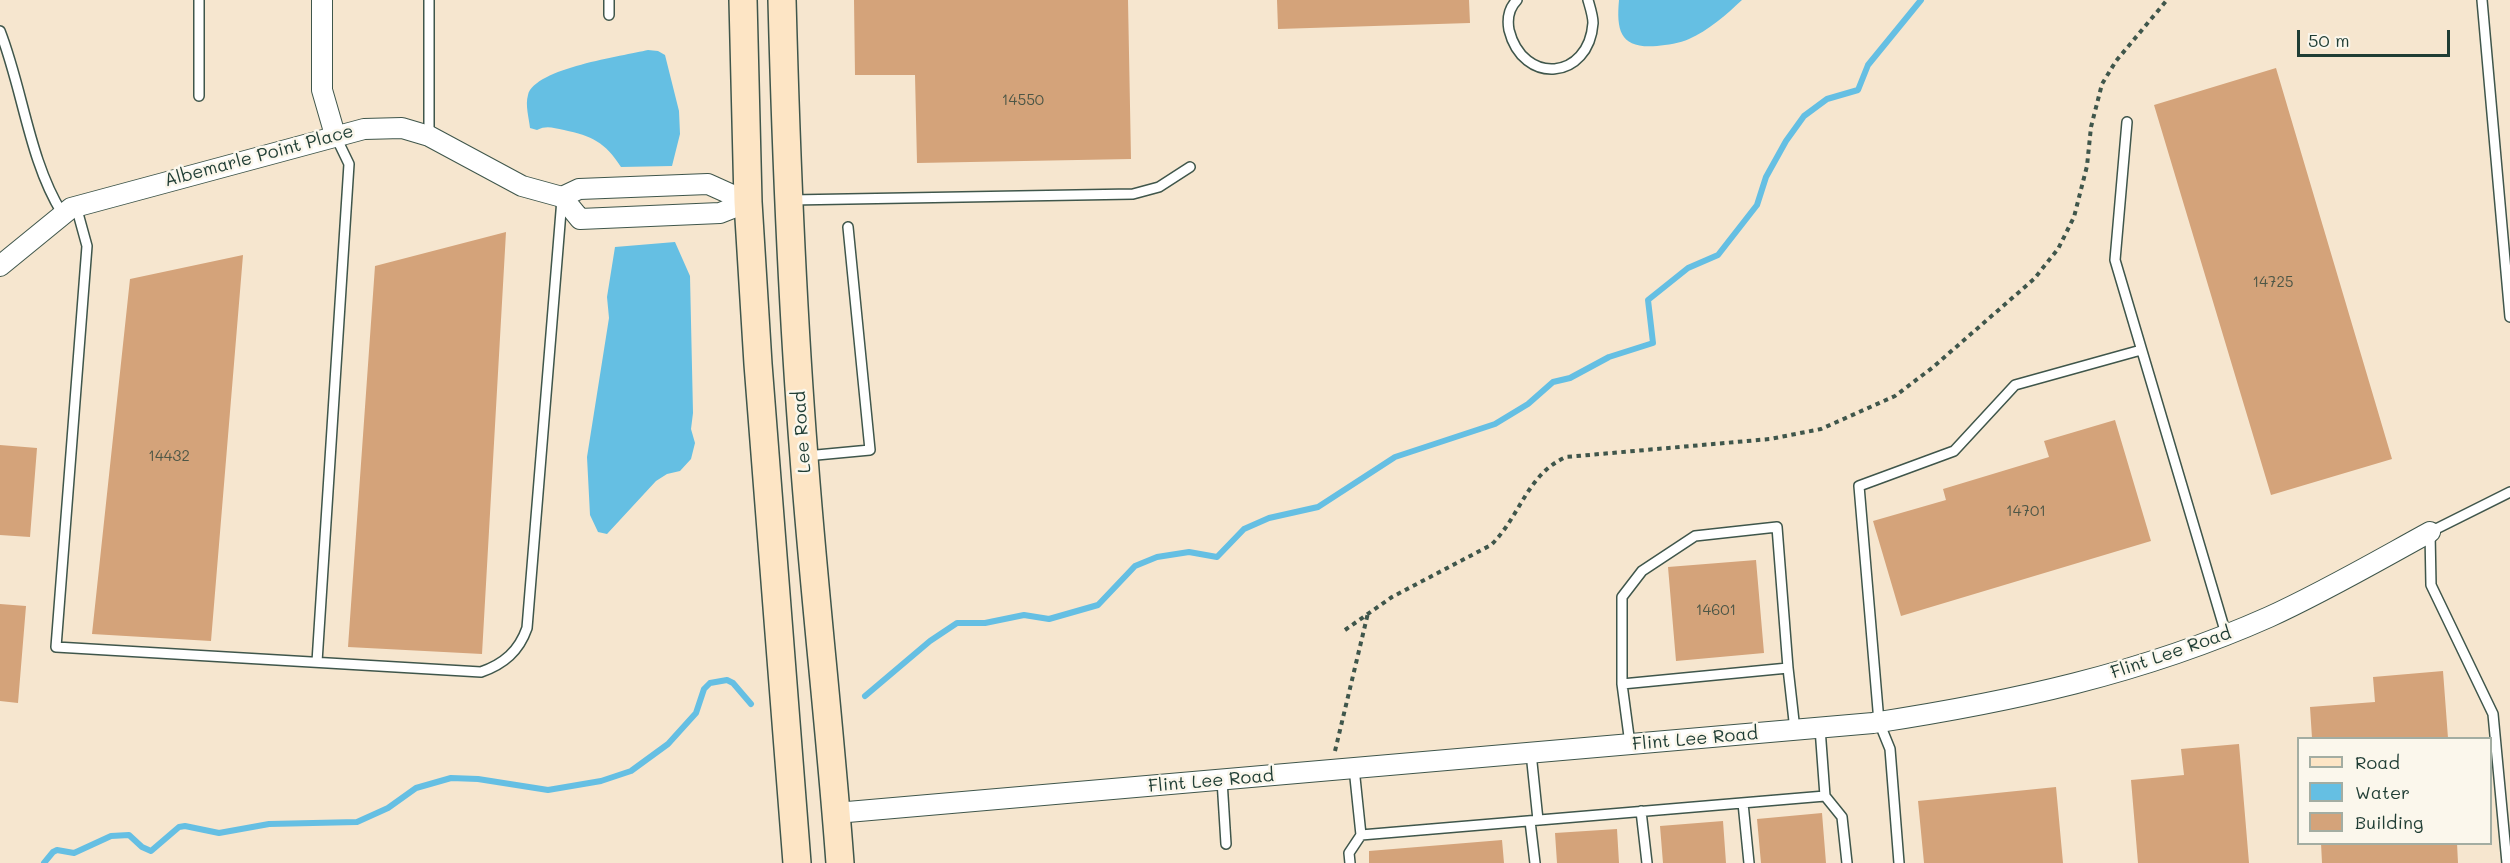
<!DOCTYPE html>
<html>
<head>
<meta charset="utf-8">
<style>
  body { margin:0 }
  #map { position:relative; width:2510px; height:863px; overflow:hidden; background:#f6e6cf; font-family:Mali,sans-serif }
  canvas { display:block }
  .legend { position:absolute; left:2297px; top:737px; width:195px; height:108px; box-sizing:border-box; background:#fbf7ec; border:2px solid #a3ada2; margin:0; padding:8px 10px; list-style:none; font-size:18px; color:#1f3d34 }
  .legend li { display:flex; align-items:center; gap:12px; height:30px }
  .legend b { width:30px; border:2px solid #a3ada2 }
  .scale { position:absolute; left:2297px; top:30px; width:153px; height:27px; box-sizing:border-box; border:3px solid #1f3d34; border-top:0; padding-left:8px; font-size:18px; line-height:21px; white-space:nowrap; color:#1f3d34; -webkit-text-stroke:4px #fbf7ec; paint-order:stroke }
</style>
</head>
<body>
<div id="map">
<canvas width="2510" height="863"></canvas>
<ul class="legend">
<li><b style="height:8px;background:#fde5c5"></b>Road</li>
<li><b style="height:16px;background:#65bfe3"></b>Water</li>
<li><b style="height:16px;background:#d4a37a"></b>Building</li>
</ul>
<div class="scale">50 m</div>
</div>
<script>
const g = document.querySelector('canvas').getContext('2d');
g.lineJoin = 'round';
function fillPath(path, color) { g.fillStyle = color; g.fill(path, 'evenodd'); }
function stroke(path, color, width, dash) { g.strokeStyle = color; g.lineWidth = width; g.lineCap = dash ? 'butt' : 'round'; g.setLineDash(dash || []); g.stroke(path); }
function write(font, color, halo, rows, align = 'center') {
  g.font = font + ' Mali,sans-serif'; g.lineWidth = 5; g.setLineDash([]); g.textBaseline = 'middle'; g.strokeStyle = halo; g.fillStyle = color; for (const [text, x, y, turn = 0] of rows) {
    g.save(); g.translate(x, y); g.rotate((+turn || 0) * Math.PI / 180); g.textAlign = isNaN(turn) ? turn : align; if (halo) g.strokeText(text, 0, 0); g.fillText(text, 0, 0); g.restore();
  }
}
fillPath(new Path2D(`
  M1619,0H1742C1727,14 1708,31 1689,39C1680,43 1667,45 1657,46C1621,49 1616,32 1619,0Z
  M648,50L658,51L665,55L679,111L680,134L672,166L621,167C605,142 592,136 564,130C553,128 547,125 537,130L530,128C529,118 525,105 528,95C535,68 623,56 648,50Z
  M675,242L690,276L693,413L691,429L695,443L691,459L680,471L667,474L656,481L607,534L598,532L590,515L587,457L609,318L607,297L615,247Z`), '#65bfe3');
stroke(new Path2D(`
  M865,696L930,641L957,623H985L1024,615L1049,619L1098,605L1135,566L1157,557L1189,552L1217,557L1244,529L1269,518L1318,507L1395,457L1495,424L1528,404L1553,382L1570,378L1609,357L1653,343L1648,300L1688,268L1718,255L1757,205L1766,177L1786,141L1804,116L1827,99L1858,90L1868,65L1921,0
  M44,863L53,852L57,850L74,853L111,836L129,835L142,847L151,851L179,827L185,826L219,833L269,824L357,822L388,808L416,788L451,778L478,779L548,790L601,781L631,771L668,744L696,713L704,689L710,683L727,680L733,683L751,704`), '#65bfe3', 6);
fillPath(new Path2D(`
  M854,0H1128L1131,159L917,163L915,75H855Z
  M1277,0H1469L1470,23L1278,29Z
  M2276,68L2392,459L2271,495L2154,105Z
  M506,232L482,654L348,647L375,266Z
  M243,255L211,641L92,634L130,279Z
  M2115,420L2151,541L1901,616L1873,521L1946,500L1943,489L2049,457L2044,441Z
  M0,445L37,448L30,537L0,535Z
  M1756,560L1764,653L1676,661L1668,567Z
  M0,604L26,606L18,703L0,701Z
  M2443,671L2448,738H2312L2310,707L2375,702L2373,677Z
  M2239,744L2249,863H2138L2131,780L2184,775L2181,749Z
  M2056,787L2063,863H1924L1918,801Z
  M1822,813L1826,863H1761L1757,819Z
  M1723,821L1726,863H1663L1660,826Z
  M1617,829L1619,863H1557L1555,833Z
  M1502,840L1504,863H1369V851Z
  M2321,843H2457L2458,863H2322Z`), '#d4a37a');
const lane = new Path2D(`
  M429,0V136
  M609,0V15
  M1517,0C1509,8 1507,19 1509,30C1523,86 1589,80 1593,23C1593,16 1590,7 1588,0
  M2482,0L2510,317
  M0,31C23,90 29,160 62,213
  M199,96V0
  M2127,122L2115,260L2226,634
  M791,200L1133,194L1159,187L1190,167
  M76,206L87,246L56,647L481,672C504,664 519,651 527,628L562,199
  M806,456L870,450L848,227
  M317,662L349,164L335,135
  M1622,684V597L1642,571L1695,536L1777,527L1788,668
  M1630,744L1622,684L1788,668L1795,730
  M1531,753L1538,820
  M1354,768L1361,835L1825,796L1820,728
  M1222,780L1226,844
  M1825,796L1842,817L1847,863
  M1743,803L1749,863
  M1641,811L1647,863
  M1530,821L1535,863
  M1350,863L1349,853L1361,835
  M1899,863L1890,749L1879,722L1859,486L1954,451L2015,385L2141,350
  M2507,863L2493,714L2431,585L2430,532L2510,492`);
const street = new Path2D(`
  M322,0V90L335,135
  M562,197L579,189L708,184L748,202
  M0,266L71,208L364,129L402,128L429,136L522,186L562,197L580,219L720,213L748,202
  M836,813L1873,723C2010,702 2141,674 2269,617C2324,592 2377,561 2430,532`);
const secondary = new Path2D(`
  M743,0L748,202L758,364L797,863
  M782,0C786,153 792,305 804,457C814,592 830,727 840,863`);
stroke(lane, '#3f564b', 12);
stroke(street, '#3f564b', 22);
stroke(secondary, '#3f564b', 30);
stroke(new Path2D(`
  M1345,630L1392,597L1491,545C1520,517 1527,474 1566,457L1770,439L1821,429L1895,396L1932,368L2034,279L2058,249L2074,217L2087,166L2091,127L2102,84L2116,61L2167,0
  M1335,751L1368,613`), '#3f564b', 4, [4.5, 4.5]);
stroke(lane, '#fff', 9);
stroke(street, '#fff', 20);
stroke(secondary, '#fde5c5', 27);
write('15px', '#4c5646', null, [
  ["14550",1023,100],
  ["14725",2273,282],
  ["14432",169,456],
  ["14701",2026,511],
  ["14601",1716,610]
]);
write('18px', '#1f3d34', '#fbf7ec', [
  ["Albemarle Point Place",259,156,-15],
  ["Lee Road",802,432,-94],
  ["Flint Lee Road",2171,653,-19],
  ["Flint Lee Road",1695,739,-5],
  ["Flint Lee Road",1211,781,-5]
]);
</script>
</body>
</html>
